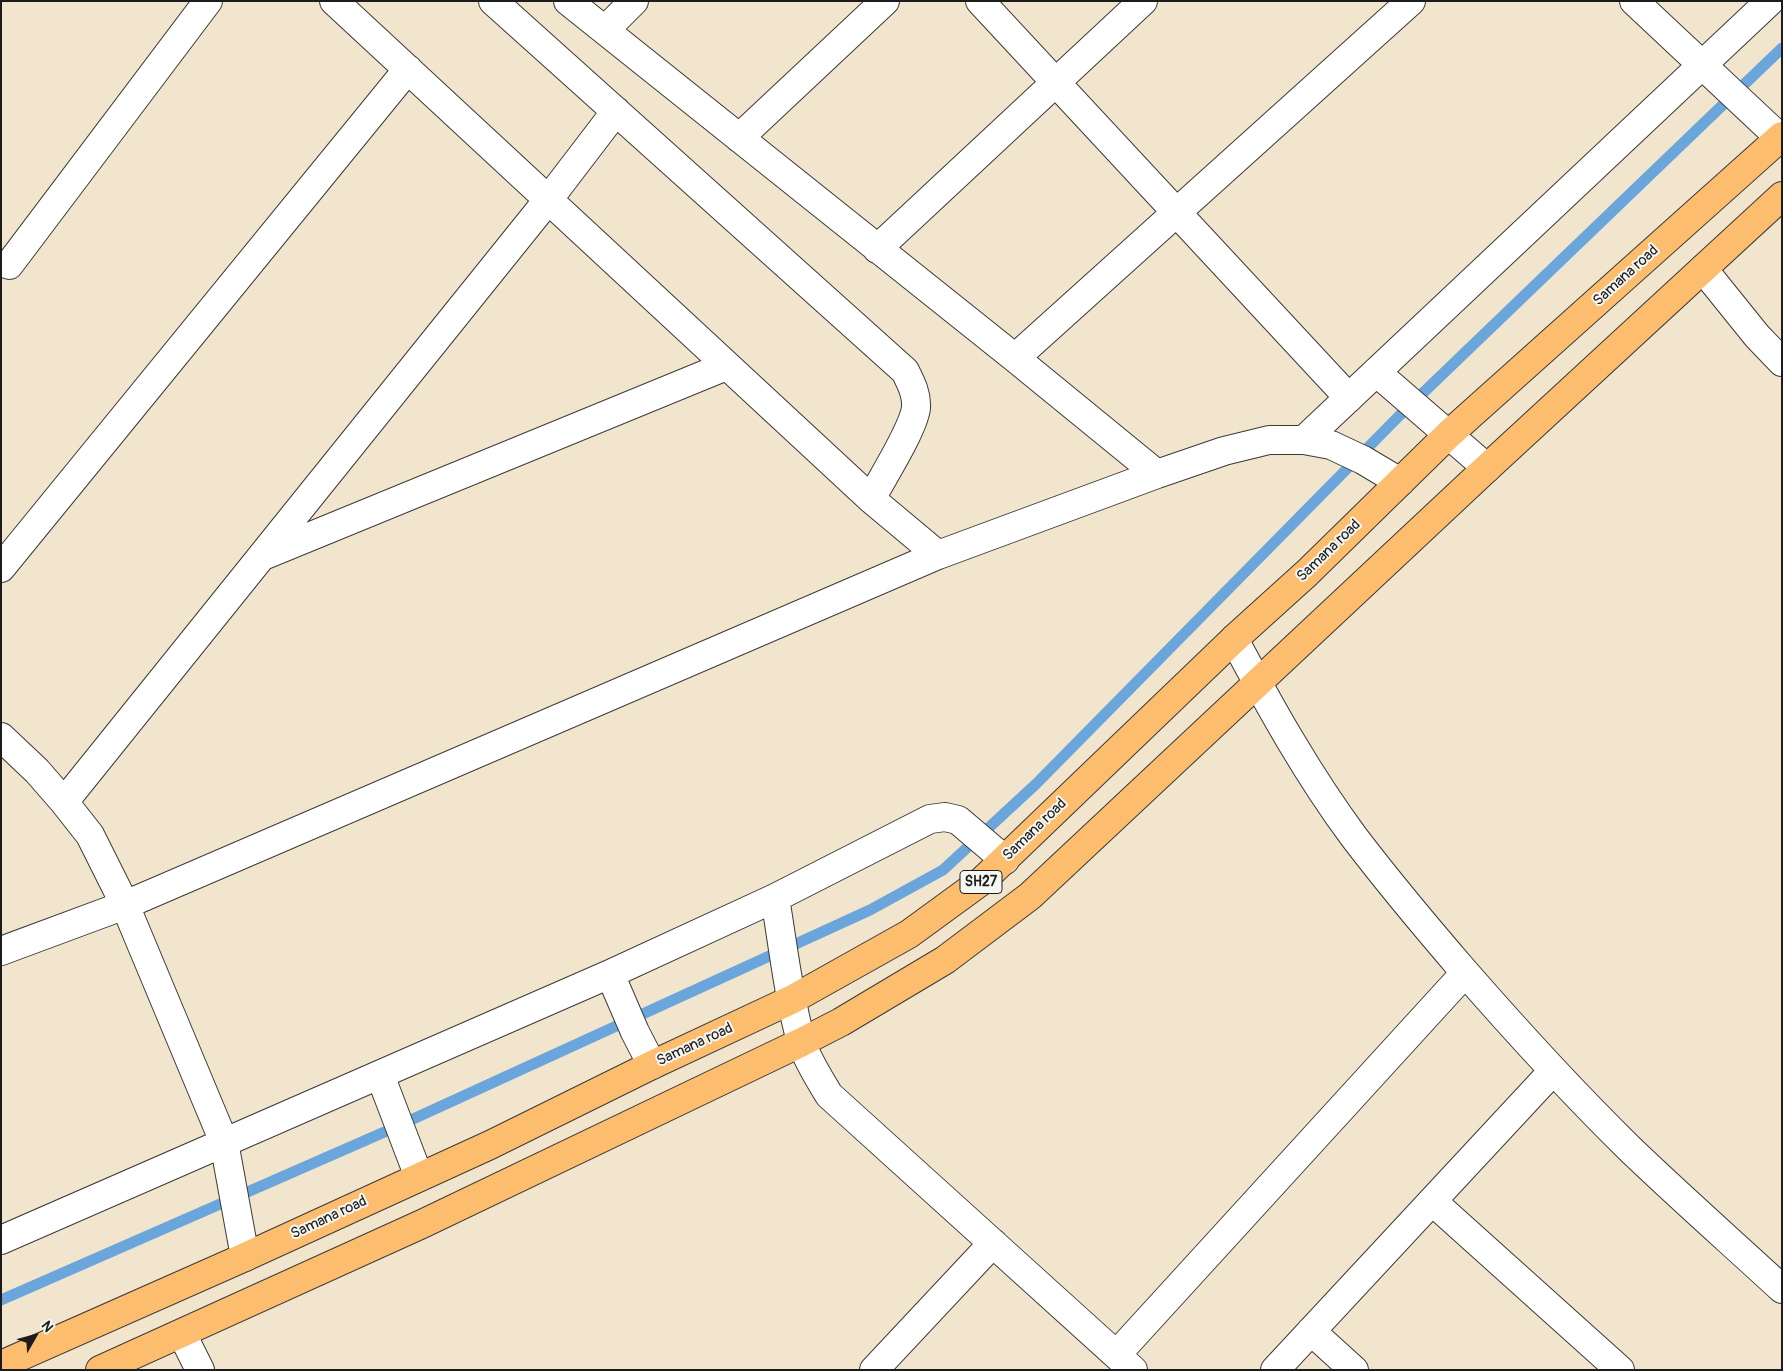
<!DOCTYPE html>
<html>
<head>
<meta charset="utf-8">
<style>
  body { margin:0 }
  #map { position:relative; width:1783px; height:1371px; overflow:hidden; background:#f2e5ce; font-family:Pangolin,sans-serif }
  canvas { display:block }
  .frame { position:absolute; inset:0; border:2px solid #1c1c1c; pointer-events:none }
  .north { position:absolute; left:10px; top:1311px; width:50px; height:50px; -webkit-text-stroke:4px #f6f6f2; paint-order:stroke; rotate:52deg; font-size:14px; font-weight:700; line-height:20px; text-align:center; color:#1c1c1c }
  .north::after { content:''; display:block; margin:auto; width:18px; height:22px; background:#1c1c1c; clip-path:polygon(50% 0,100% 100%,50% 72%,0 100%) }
</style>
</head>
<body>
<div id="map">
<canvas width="1783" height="1371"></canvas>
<div class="frame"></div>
<div class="north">N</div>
</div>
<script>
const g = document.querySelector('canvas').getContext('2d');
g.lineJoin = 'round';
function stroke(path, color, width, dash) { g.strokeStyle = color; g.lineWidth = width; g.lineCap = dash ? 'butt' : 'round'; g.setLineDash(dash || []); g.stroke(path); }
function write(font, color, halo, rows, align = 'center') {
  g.font = font + ' Pangolin,sans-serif'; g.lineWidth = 4; g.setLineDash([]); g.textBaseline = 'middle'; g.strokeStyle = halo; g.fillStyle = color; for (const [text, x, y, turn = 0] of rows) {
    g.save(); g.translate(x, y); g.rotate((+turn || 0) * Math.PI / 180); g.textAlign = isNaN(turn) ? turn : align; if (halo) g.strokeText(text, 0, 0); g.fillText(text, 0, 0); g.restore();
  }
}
stroke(new Path2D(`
  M1,1300L389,1130L870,910L943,870L1036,784L1400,415L1782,48`), '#6aa6db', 11);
const street = new Path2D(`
  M334,1L871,499L938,555
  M493,1L905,371C911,383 917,394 916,408C913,430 882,478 871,499
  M568,1L1015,358L1157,474
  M980,1L1349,398
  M1634,1L1780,138
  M605,30L634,1
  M739,138L885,1
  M877,249L1143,1
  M9,265L208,1
  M1703,269L1757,336L1782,362
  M1015,358L1411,1
  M1376,372L1487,468
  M1304,440L1770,1
  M265,555L726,366
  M1,568L408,69
  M1234,639C1270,707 1308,775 1354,837C1389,883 1426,927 1463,970C1517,1032 1572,1092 1630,1149C1680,1197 1731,1242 1782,1289
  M1,737L37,771L64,802L90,835L125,905L224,1142L245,1257
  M64,802L548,200L616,111
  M775,898C783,945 788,994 801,1041C807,1060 819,1078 829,1095L1133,1370
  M1,951L125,905L938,555L1157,474L1224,451L1269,440H1304L1331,445L1363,460L1400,482
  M610,974L635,1032L652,1065
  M380,1075L419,1177
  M1432,1201L1620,1370
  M1,1240L610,974L775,898L930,819L945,817L958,820L1005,860
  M1311,1331L1354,1370
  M182,1334L200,1370
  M1117,1354L1465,973
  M874,1370L993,1243
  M1275,1370L1553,1071`);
const primary = new Path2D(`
  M1,1365L245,1257L490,1145L652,1065L793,999L909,934L983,880L1234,639L1307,573L1449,434L1782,136
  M100,1370L422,1224L802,1042L841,1022L945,960L1030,896L1487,468L1782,196`);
stroke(street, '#3c3a37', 30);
stroke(primary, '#3c3a37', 30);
stroke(street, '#fff', 28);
stroke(primary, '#fcbd6f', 28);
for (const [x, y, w] of [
  [981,882,42]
]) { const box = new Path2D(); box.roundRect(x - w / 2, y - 11.5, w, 23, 4); g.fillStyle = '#f6f6f2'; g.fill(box); stroke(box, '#1c1c1c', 1); }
write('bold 14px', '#1c1c1c', null, [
  ["SH27",981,882]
]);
write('15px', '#1c1c1c', '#f6f6f2', [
  ["Samana road",1626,276,-42],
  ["Samana road",1329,551,-44],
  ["Samana road",1035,830,-44],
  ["Samana road",695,1045,-25],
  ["Samana road",329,1218,-25]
]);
</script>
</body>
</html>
